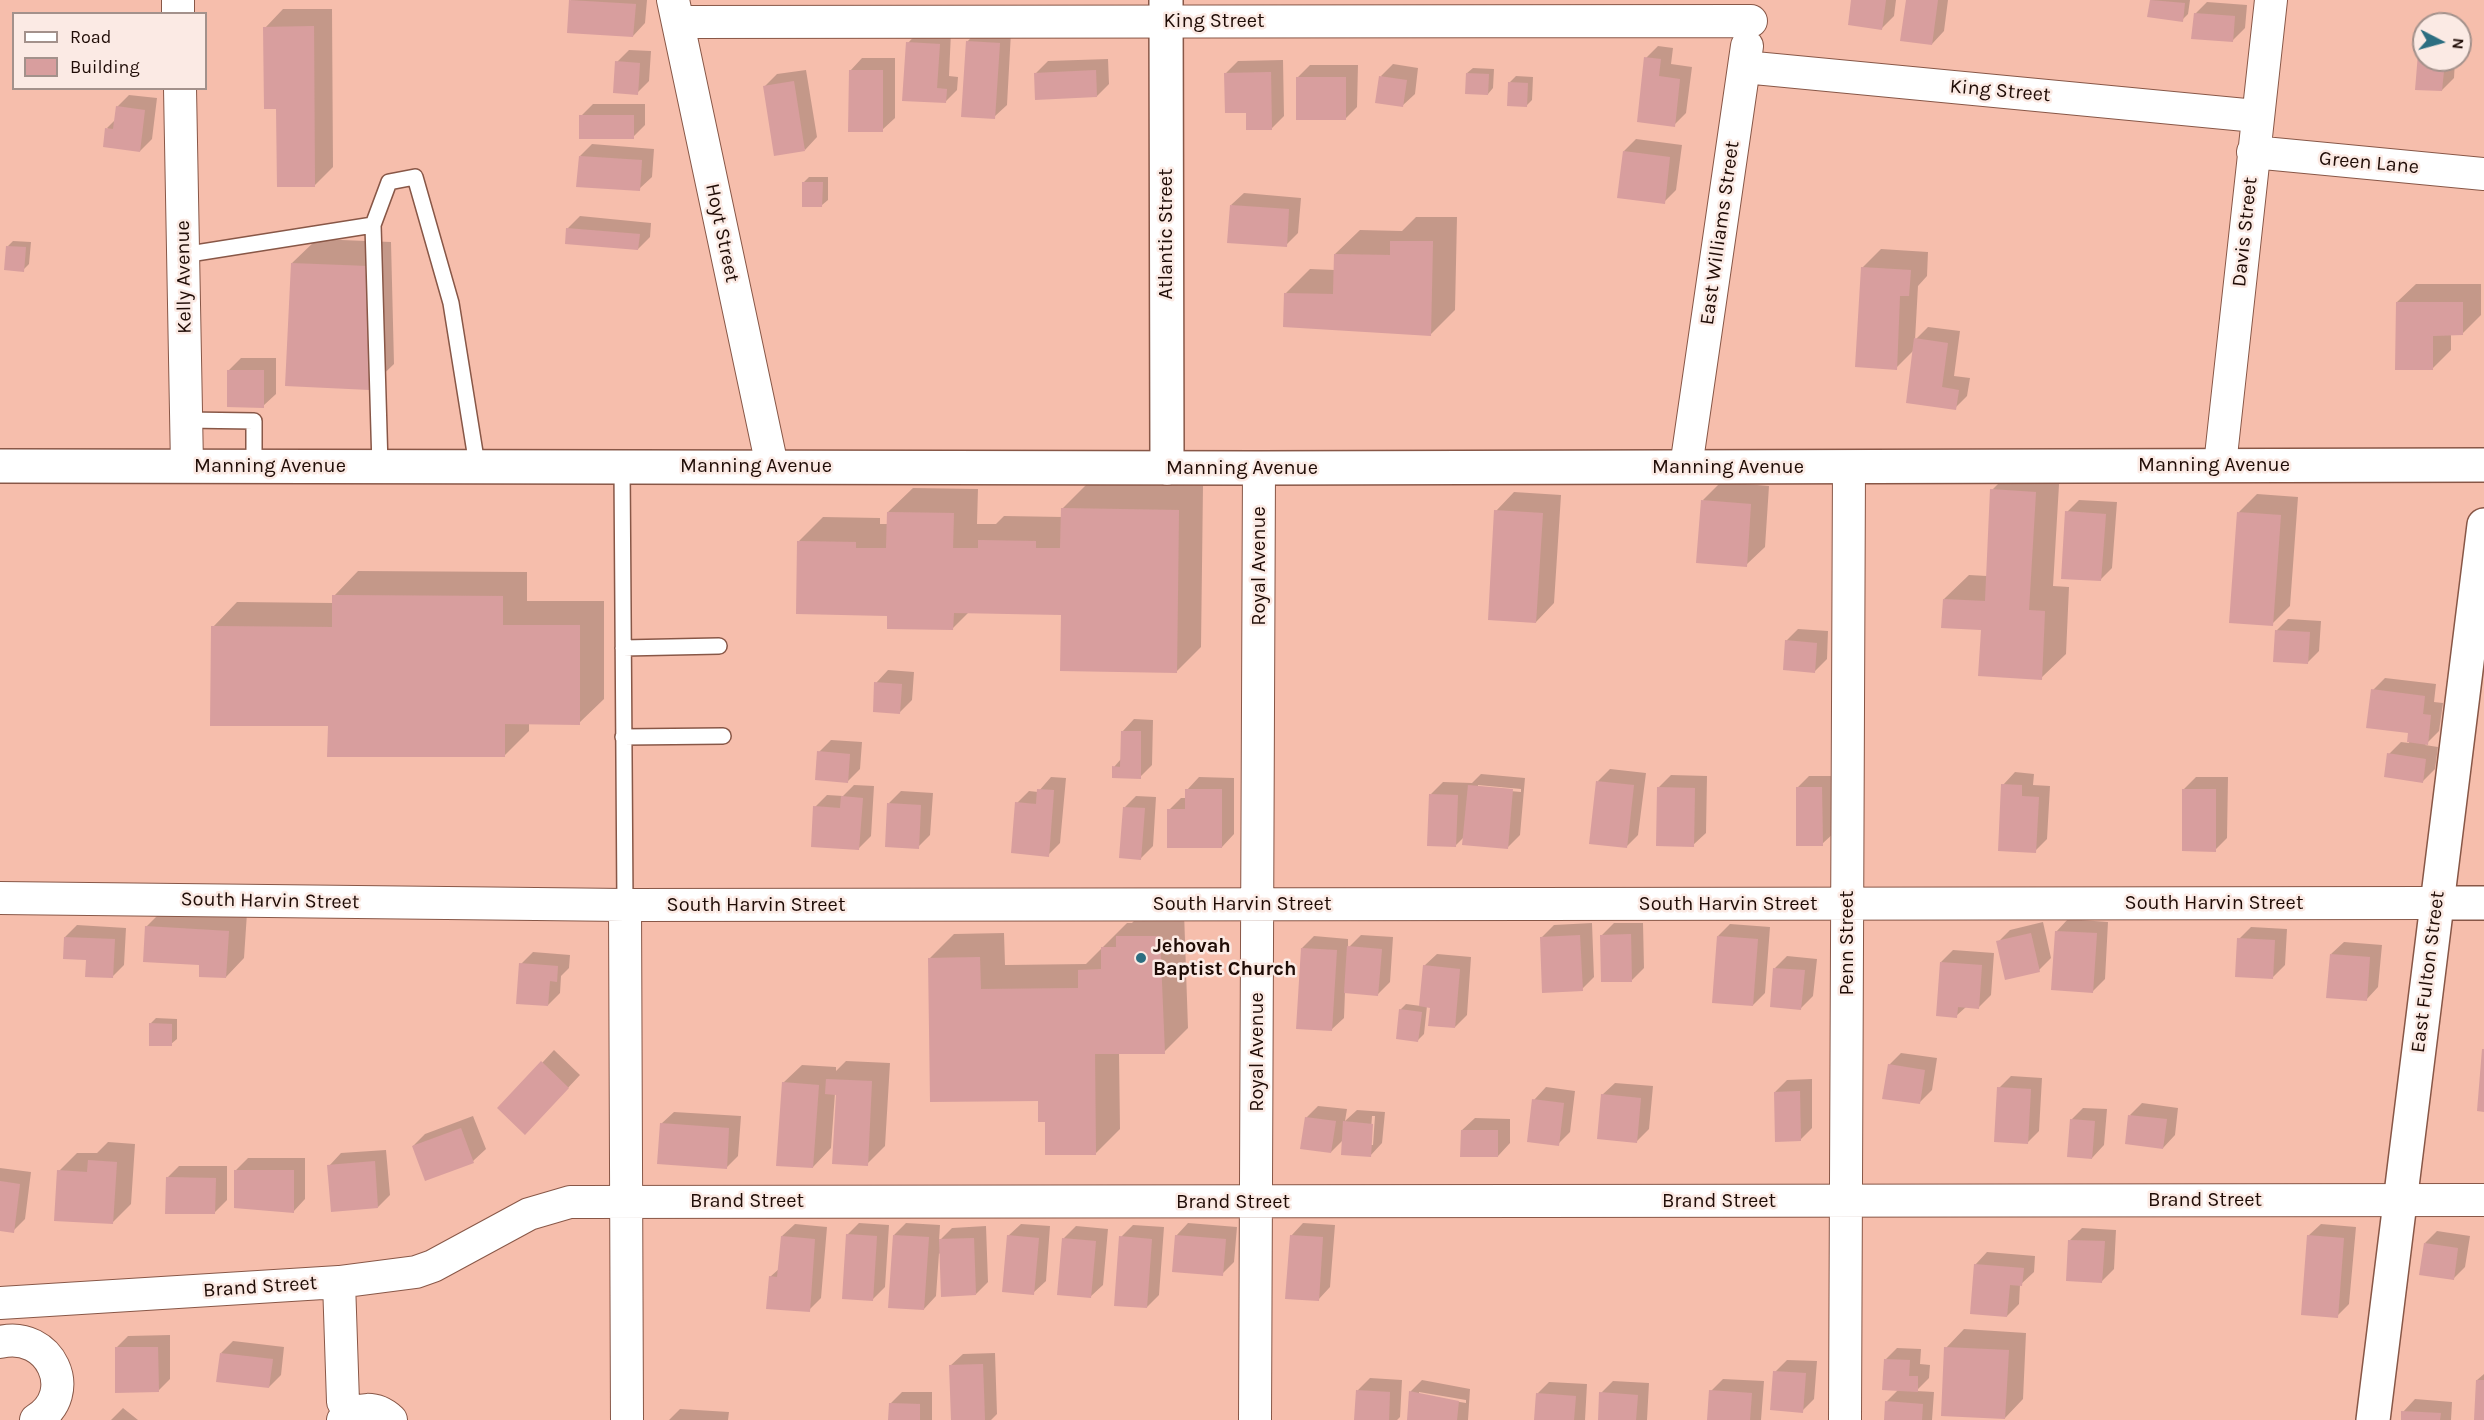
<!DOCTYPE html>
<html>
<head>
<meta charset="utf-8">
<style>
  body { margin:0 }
  #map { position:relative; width:2484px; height:1420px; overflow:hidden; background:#f6beac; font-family:Karla,sans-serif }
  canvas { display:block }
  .legend { position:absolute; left:12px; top:12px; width:195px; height:78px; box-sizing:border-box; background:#fbeae4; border:2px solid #a3918b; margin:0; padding:8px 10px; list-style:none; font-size:18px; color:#1f0c06 }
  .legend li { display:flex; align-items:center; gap:12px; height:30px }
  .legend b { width:30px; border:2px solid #a3918b }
  .north { position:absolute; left:2412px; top:12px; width:60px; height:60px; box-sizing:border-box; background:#fbeae4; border:2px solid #a3918b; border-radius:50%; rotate:96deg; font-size:16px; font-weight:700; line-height:24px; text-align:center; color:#1f0c06 }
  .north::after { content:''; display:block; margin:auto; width:21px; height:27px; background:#2c6e81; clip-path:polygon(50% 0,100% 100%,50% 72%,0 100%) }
</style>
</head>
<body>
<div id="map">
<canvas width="2484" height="1420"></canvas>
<ul class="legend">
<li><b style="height:8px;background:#fff"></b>Road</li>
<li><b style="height:16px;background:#d89e9e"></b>Building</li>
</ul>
<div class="north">N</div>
</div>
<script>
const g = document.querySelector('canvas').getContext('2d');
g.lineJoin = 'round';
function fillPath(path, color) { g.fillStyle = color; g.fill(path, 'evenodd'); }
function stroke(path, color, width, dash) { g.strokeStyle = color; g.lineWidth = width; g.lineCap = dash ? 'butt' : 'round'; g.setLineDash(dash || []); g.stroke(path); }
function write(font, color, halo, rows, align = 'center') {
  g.font = font + ' Karla,sans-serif'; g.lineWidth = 5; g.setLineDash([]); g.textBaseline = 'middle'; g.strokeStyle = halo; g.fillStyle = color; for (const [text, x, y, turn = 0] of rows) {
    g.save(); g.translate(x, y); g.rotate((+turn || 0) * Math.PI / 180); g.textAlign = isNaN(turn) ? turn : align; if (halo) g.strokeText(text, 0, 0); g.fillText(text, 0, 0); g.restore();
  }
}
fillPath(new Path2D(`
  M571,0H647L645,23L633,36L568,31Z
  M1853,0H1896L1894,16L1882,28Z
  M1907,0H1948L1944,31L1932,44Z
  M2151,0H2190L2188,14L2182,20L2149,16Z
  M2207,2L2247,5L2245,28L2233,40L2195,14Z
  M283,9H332L333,167L314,186L278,107L265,28Z
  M2433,17L2458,19V24H2427Z
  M2424,27V60H2455L2454,78L2442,90L2417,88L2421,29Z
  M979,29L1011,32L1007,105L994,117L967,42Z
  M920,30L951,32L949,76L958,77L957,90L945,102L908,43Z
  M1658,46L1673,48L1671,64L1692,67L1686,113L1674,125L1646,58Z
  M629,50L651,51L649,81L637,93L617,62Z
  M862,58H895V118L882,130L850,71Z
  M1108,59L1109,84L1097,96L1035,74L1048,61Z
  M1283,60L1284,116L1272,128L1247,111L1226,73L1238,61Z
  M1393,64L1418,68L1415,94L1402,106L1381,76Z
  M1310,65H1358L1357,107L1345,119L1298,77Z
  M1473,68L1494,69L1493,88L1488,94L1467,73Z
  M806,70L817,137L805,150L765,86L777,74Z
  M1516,76L1533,77L1532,100L1526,106L1510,82Z
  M129,95L157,98L152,139L140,151L107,128L116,119L117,107Z
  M593,104H645V125L633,137L581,116Z
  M1636,139L1682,145L1676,190L1664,202L1624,151Z
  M592,144L654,149L652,177L639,189L580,156Z
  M809,177H828V200L822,205L804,182Z
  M1244,193L1301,198L1298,233L1286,245L1231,205Z
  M580,216L651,223L650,237L638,249L567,229Z
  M1416,217H1457L1455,310L1431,334L1285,294L1310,269L1335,270V254L1360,230L1402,231Z
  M317,239L391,242L394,364L369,388L292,263Z
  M13,241L31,242L29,264L23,270L8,246Z
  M1881,249L1928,252L1927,276L1918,286L1915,340L1928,327L1960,331L1954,376L1970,378L1967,396L1955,408L1914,350L1896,368L1862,268Z
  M2416,284H2481V315L2462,334H2451V350L2432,369L2397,302Z
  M241,358H276V394L263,406L229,370Z
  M2016,466L2060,468L2053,586L2069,587L2066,654L2041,678L1944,599L1969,575L1987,576L1992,490Z
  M1721,482L1769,486L1765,547L1746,565L1703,500Z
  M1087,484L1203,486L1201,647L1176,672L1062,614L969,612L952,629L888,615L799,541L823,517L880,518V524H888V512L913,488L978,489L977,524H996L1004,516L1063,517V508Z
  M1514,492L1561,495L1554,603L1536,622L1496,511Z
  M2257,494L2298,497L2290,606L2272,624L2239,512Z
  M2079,500L2117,502L2112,568L2100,580L2067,512Z
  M358,571L527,572V601H604V699L579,723H529V731L504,756L329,725L213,627L237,602L334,603V596Z
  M2288,619L2321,621L2319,651L2307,663L2276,631Z
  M1798,629L1828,631L1827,659L1815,671L1786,641Z
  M888,670L914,672L912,700L900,712L876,683Z
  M2385,678L2436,684L2434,702L2443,703L2439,731L2425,745L2438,747L2435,769L2423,781L2389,754L2401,742L2409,743L2410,732L2373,690Z
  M1134,719L1153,720L1152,765L1140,777L1114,767L1121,759L1122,732Z
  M831,740L862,742L860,769L848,781L819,752Z
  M1610,769L1646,773L1638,835L1626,847L1598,781Z
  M2015,772L2034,774L2033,785L2050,786L2047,839L2035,851L2003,785Z
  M1481,774L1525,778L1520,835L1507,848L1464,837L1455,846L1431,794L1443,782L1472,783ZM1478,785L1521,789V792L1478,788Z
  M1671,775L1707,776L1706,833L1693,845L1658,788Z
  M1809,776H1834L1835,832L1822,844L1797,788Z
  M1051,777L1066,778L1060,843L1048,855L1017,803L1029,791L1038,792Z
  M1199,777L1234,778V834L1222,847L1169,810L1181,798H1187V790Z
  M2196,777H2228L2227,838L2215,850L2184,789Z
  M854,785L874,786L871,836L859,848L815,807L827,795L843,796Z
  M901,791L933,793L930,835L918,847L889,803Z
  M1136,796L1156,797L1153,846L1141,858L1124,808Z
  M165,908L247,913L244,958L226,977L201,964L146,927Z
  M1142,912H1184L1188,1028L1164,1052L1119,1053L1120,1129L1096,1153L1047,1121L1040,1099L929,959L954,934L1004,933L1005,965L1086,964L1127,923H1132Z
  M2068,919L2108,922L2105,979L2093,991L2056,932Z
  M2043,922L2051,958L2039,970L1998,942L2010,930Z
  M1592,923L1594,977L1582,989L1542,937L1554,925Z
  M1614,923H1643L1644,968L1632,980L1601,936Z
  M1730,924L1770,927L1765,993L1753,1005L1718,936Z
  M77,925L126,928L124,965L112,977L65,937Z
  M2251,927L2287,929L2285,965L2273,977L2239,939Z
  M1361,935L1393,937L1390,982L1377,995L1345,992L1344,1018L1331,1030L1302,948L1314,936L1348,939V948Z
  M2344,942L2382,945L2378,987L2366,1000L2331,954Z
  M1953,950L1994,953L1991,995L1979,1007H1966L1956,1016L1941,962Z
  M533,952L570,955L569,968L561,976L560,993L548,1005L521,964Z
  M1437,954L1471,957L1467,1015L1455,1027L1431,1006H1427L1424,1034L1418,1040L1400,1010L1406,1004L1421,1006L1424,966Z
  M1787,956L1817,959L1813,996L1801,1008L1775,968Z
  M156,1018L177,1019V1039L171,1044L150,1024Z
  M554,1050L580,1075L537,1121L542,1063Z
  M1901,1053L1937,1058L1932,1090L1920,1102L1889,1065Z
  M846,1061L890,1063L885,1146L867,1164L838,1094L835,1093L831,1148L813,1167L783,1083L802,1065L836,1067V1071Z
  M2011,1076L2042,1078L2039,1131L2027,1143L1999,1088Z
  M1812,1079V1128L1800,1140L1775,1092L1787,1080Z
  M1615,1083L1653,1086L1649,1129L1637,1141L1602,1095Z
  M1546,1087L1575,1091L1570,1132L1558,1144L1534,1100Z
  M2142,1103L2178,1108L2175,1135L2163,1148L2130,1115Z
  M1318,1106L1347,1109L1345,1121L1357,1110L1385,1112L1382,1143L1370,1156L1344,1139L1331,1152L1306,1118ZM1372,1116H1375L1373,1145H1370Z
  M2083,1108L2107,1109L2104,1145L2092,1158L2071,1120Z
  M674,1112L741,1116L738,1156L726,1168L661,1124Z
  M473,1116L486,1149L473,1161L413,1146L425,1134Z
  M1475,1118L1510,1119V1143L1498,1156L1462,1130Z
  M108,1142L135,1144L131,1204L113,1222L59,1171L77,1153H97Z
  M386,1150L390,1195L378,1207L329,1166L341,1153Z
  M248,1158H305V1199L293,1212L236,1170Z
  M179,1166H227V1200L215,1212L167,1178Z
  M0,1168L31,1172L25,1219L13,1231L0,1229Z
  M859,1223L889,1225L885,1287L872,1300L847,1235Z
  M906,1223L940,1225L939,1241L952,1228L986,1226L988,1282L976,1294L939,1253L936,1296L924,1309L894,1235Z
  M1188,1223L1237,1227L1234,1262L1222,1274L1176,1236Z
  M1303,1223L1335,1225L1330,1287L1318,1300L1291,1236Z
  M795,1224L827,1227L821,1298L809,1310L770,1277L780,1268L782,1236Z
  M1021,1224L1050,1226L1046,1281L1033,1293L1008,1236Z
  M2321,1224L2356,1227L2349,1304L2337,1316L2308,1236Z
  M1133,1225L1164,1227L1159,1295L1147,1307L1121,1237Z
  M1076,1226L1108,1229L1103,1285L1090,1297L1063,1239Z
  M2082,1228L2116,1230L2114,1269L2102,1281L2070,1240Z
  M2437,1231L2470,1236L2465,1267L2453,1279L2425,1243Z
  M1987,1252L2035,1256L2034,1272L2020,1285L2019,1304L2007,1316L1975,1265Z
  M1964,1329L2026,1333L2023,1399L2005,1418L1946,1348Z
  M170,1335V1379L158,1391L116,1348L128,1336Z
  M233,1341L284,1347L281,1375L269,1387L221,1353Z
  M1897,1348L1921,1349L1920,1364L1930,1365L1929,1378L1916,1391L1934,1392L1932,1420H1885L1886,1402L1899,1389L1885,1360Z
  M995,1353L997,1414L991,1420H952L950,1366L963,1354Z
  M1787,1360L1817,1361L1814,1399L1802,1411L1775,1372Z
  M2484,1374V1420H2475L2477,1380Z
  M1370,1378L1402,1380L1400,1417L1397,1420H1356L1358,1390Z
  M1723,1379L1764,1381L1761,1420H1709L1711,1391Z
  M1422,1380L1470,1389L1468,1420H1408L1410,1392ZM1419,1392L1466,1400V1403L1419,1395Z
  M1613,1381L1649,1383L1647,1420H1599L1601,1393Z
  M1549,1382L1587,1384L1585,1420H1536L1537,1394Z
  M902,1392H932V1420H890V1404Z
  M2415,1399L2452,1402L2451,1420H2402L2403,1412Z
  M123,1408L138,1420H111Z
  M680,1409L729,1412L728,1420H669Z`), '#0003');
fillPath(new Path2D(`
  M569,0L636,4L633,37L567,33Z
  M1851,0H1886L1882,30L1848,25Z
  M1906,0H1938L1932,45L1900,41Z
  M2150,0L2185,3L2183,22L2147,17Z
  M2194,13L2235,16L2233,42L2191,39Z
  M314,26L315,187H277L276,109H264L263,27Z
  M2420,29H2424V60H2445L2442,91L2415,90Z
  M966,41L1000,43L995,119L961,117Z
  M906,42L940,44L937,88L947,89L946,103L902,101Z
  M1644,57L1661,59L1659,76L1680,79L1675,127L1637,122Z
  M615,61L640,63L638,95L613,93Z
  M849,70H883V132H848Z
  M1096,70L1097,97L1035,100L1034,73Z
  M1271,72L1272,130H1246V113H1225L1224,73Z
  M1466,73L1489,74L1488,95L1465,94Z
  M1379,76L1407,80L1403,107L1375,103Z
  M1296,77H1346V120H1296Z
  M794,81L805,151L774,156L763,86Z
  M1508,82L1528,83L1527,107L1507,106Z
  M116,106L145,110L140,152L103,147L105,128L113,129Z
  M579,115H634V139H579Z
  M1623,151L1670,157L1665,204L1617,198Z
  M579,156L642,160L640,191L576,187Z
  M802,182H823L822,207H802Z
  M1230,205L1289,209L1287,247L1227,243Z
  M566,228L640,234L638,250L565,244Z
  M1390,241H1433L1431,336L1283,327L1284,293L1333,294L1334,254L1390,255Z
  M6,246L26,247L24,272L4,270Z
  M291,263L367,266L370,390L285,386Z
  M1861,267L1911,270L1909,296H1900L1897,370L1855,367Z
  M2396,302H2463V335L2433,336V370H2395Z
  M1914,338L1948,343L1942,387L1959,390L1956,410L1906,403Z
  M227,370H264V408L227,407Z
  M1990,489L2036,492L2029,610L2045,611L2042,680L1978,676L1981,630L1941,628L1943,599L1985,601Z
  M1701,500L1751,504L1747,567L1696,563Z
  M1061,508L1179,510L1177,673L1060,671L1061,615L954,613L953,630L887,629V616L796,614L797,541L856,542V548H886L887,512L954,513L953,548H978V540L1036,541V548H1060Z
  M1494,510L1543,513L1536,623L1488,620Z
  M2065,511L2106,514L2101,581L2061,579Z
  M2237,512L2281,515L2273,626L2229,623Z
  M332,595L503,596V625H580V725L505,724V757H327L328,726H210L211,626L332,627Z
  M2275,630L2310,632L2308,664L2273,662Z
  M1785,640L1817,643L1815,673L1783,670Z
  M874,682L902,684L900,714L873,712Z
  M2371,689L2425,696L2423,714L2431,715L2428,745L2407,742L2408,733L2366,728Z
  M1121,731H1141V779L1112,778V766L1120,767Z
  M817,751L850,754L848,783L815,780Z
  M2387,753L2426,759L2423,783L2384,777Z
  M1596,781L1634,785L1627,848L1589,844Z
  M2001,784L2022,785V796L2039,797L2036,853L1998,851Z
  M1468,785L1513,789L1508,849L1462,845Z
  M1657,787L1695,788L1694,847L1656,846Z
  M1796,787H1822L1823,846H1796Z
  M1037,789L1054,790L1049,857L1011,853L1015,802L1036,804Z
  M1185,789H1222V848H1167V809H1185Z
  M2182,789H2216V852L2182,851Z
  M1429,794L1458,795L1456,847L1427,846Z
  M841,796L863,798L859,850L811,847L813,806L840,808Z
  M887,803L921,805L919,849L885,847Z
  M1123,807L1145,808L1141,860L1119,858Z
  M145,926L229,931L226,978L199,977V965L143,962Z
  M2055,931L2097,933L2093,993L2051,990Z
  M2031,933L2040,972L2005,980L1996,941Z
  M1631,934L1632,982H1601L1600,935Z
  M1580,935L1583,991L1542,993L1540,937Z
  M1116,936H1160L1165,1054H1095L1096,1155H1045V1122H1038V1101L930,1102L928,958L980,957L981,989L1078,988V970L1101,969V947H1116Z
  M1717,936L1758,939L1753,1006L1712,1003Z
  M64,937L115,939L113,978L85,977L86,960L63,959Z
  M2237,938L2275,940L2273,979L2235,977Z
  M1347,946L1382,949L1378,996L1344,993Z
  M1301,948L1337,950L1332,1031L1296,1029Z
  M2330,954L2370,957L2367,1001L2326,998Z
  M1940,962L1982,965L1979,1009L1958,1007L1957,1018L1936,1016Z
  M519,963L558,966L557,982L550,981L548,1006L516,1004Z
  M1423,965L1460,969L1455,1028L1428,1026L1430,1008L1419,1006Z
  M1773,968L1805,970L1801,1010L1770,1007Z
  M1399,1009L1422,1012L1418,1042L1396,1039Z
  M149,1023L172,1024V1046H149Z
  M2482,1049H2484V1112L2477,1111Z
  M541,1061L569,1088L525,1135L497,1108Z
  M1888,1064L1925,1070L1920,1104L1882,1099Z
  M826,1079L872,1081L868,1166L832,1164L836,1095L825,1094Z
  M782,1082L819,1085L813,1168L776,1166Z
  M1997,1087L2031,1089L2028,1144L1994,1142Z
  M1800,1091L1801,1141L1775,1142L1774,1092Z
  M1601,1094L1641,1098L1637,1143L1597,1139Z
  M1532,1099L1564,1103L1559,1146L1527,1142Z
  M2128,1115L2167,1119L2163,1149L2125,1144Z
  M1305,1117L1336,1121L1331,1153L1300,1149Z
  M2070,1119L2095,1121L2092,1159L2067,1157Z
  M1343,1121L1373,1124L1371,1157L1341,1155Z
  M660,1123L729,1128L727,1169L657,1164Z
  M461,1128L474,1163L425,1181L412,1146Z
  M1461,1130H1498V1157H1460Z
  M88,1160L117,1162L113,1224L54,1221L57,1170L87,1172Z
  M375,1161L378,1208L331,1212L327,1165Z
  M234,1170H294V1213L234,1208Z
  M166,1177L216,1178L215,1214H165Z
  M0,1181L20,1184L14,1233L0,1231Z
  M846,1234L877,1236L873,1301L842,1299Z
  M893,1235L929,1237L924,1310L888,1308Z
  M1007,1235L1039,1238L1034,1295L1002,1292Z
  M1175,1235L1226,1239L1223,1276L1172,1272Z
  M1290,1235L1323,1237L1319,1301L1285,1299Z
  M2307,1235L2344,1238L2338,1318L2301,1315Z
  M781,1236L815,1239L810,1312L766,1309L769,1276L777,1277Z
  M1119,1236L1152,1239L1147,1308L1114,1306Z
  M974,1238L976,1295L941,1297L939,1239Z
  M1062,1238L1096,1241L1091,1298L1057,1295Z
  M2068,1240L2105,1241L2102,1283L2066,1281Z
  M2424,1243L2458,1248L2454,1280L2419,1275Z
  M1974,1264L2024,1268L2022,1286L2010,1285L2007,1317L1970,1314Z
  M115,1347H158L159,1392L115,1393Z
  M1944,1347L2009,1350L2005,1419L1941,1416Z
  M220,1353L273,1359L269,1388L216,1382Z
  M1884,1359L1910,1360L1909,1376H1918V1392L1882,1390Z
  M983,1364L985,1420H951L949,1365Z
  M1773,1371L1806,1373L1803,1413L1770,1410Z
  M2476,1380H2484V1420H2474Z
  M1356,1390L1390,1392L1389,1420H1354Z
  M1709,1390L1752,1393L1750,1420H1707Z
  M1409,1391L1459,1401L1457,1420H1407Z
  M1599,1392L1638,1395L1636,1420H1598Z
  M1536,1393L1576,1396L1574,1420H1534Z
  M1885,1401L1923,1404L1922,1420H1884Z
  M889,1403L920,1404V1420H888Z
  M2401,1411L2441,1413L2440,1420H2401Z`), '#d89e9e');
const service = new Path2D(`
  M373,225L380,466
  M183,255L373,225L389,182L415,177L451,303L477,465
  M186,420L254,421V466
  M622,465L625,905
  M623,648L719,646
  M623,737L723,736`);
const minor = new Path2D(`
  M178,0V14
  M673,0L772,466
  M678,22L1751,21
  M1744,67L2256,116
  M180,88L187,466
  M2253,152L2484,174
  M2220,465L2271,0
  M1686,467L1747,46
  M0,898L625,905L2437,903
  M625,905L627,1420
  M339,1282L343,1402L351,1413
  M0,1303L339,1282L416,1272L433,1266L529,1214L570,1202L2484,1200
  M0,1342C50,1330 80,1393 36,1420
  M343,1420C358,1407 376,1406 391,1420
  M1255,1420L1259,468
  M1845,1420L1849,467`);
const tertiary = new Path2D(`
  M1166,0L1167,468
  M2437,903H2484
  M2373,1420L2484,525`);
const secondary = new Path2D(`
  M0,466L1259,468L2484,465`);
stroke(service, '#885747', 18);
stroke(minor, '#885747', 34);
stroke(tertiary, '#885747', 36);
stroke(secondary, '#885747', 36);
stroke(service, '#fff', 15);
stroke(minor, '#fff', 32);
stroke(tertiary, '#fff', 33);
stroke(secondary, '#fff', 33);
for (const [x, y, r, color] of [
  [1141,958,6,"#2c6e81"]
]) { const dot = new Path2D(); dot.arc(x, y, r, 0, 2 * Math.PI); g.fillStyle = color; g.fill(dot); stroke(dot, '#fbeae4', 2); }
write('20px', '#1f0c06', '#fbeae4', [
  ["King Street",1214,21],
  ["King Street",2000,91,5],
  ["Green Lane",2369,163,5],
  ["Davis Street",2245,232,-84],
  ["Hoyt Street",722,233,78],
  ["East Williams Street",1720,233,-82],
  ["Atlantic Street",1166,234,-90],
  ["Kelly Avenue",184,277,-91],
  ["Manning Avenue",2214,465],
  ["Manning Avenue",270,466],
  ["Manning Avenue",756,466],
  ["Manning Avenue",1728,467],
  ["Manning Avenue",1242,468],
  ["Royal Avenue",1259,566,-90],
  ["South Harvin Street",270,901,1],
  ["South Harvin Street",2214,903],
  ["South Harvin Street",1242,904],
  ["South Harvin Street",1728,904],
  ["South Harvin Street",756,905],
  ["Penn Street",1847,943,-90],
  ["East Fulton Street",2428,972,-83],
  ["Royal Avenue",1257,1052,-90],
  ["Brand Street",2205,1200],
  ["Brand Street",747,1201],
  ["Brand Street",1719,1201],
  ["Brand Street",1233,1202],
  ["Brand Street",260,1287,-4]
]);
write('bold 20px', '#1f0c06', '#fbeae4', [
  ["Jehovah",1153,946],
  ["Baptist Church",1153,969]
], 'left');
</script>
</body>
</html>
